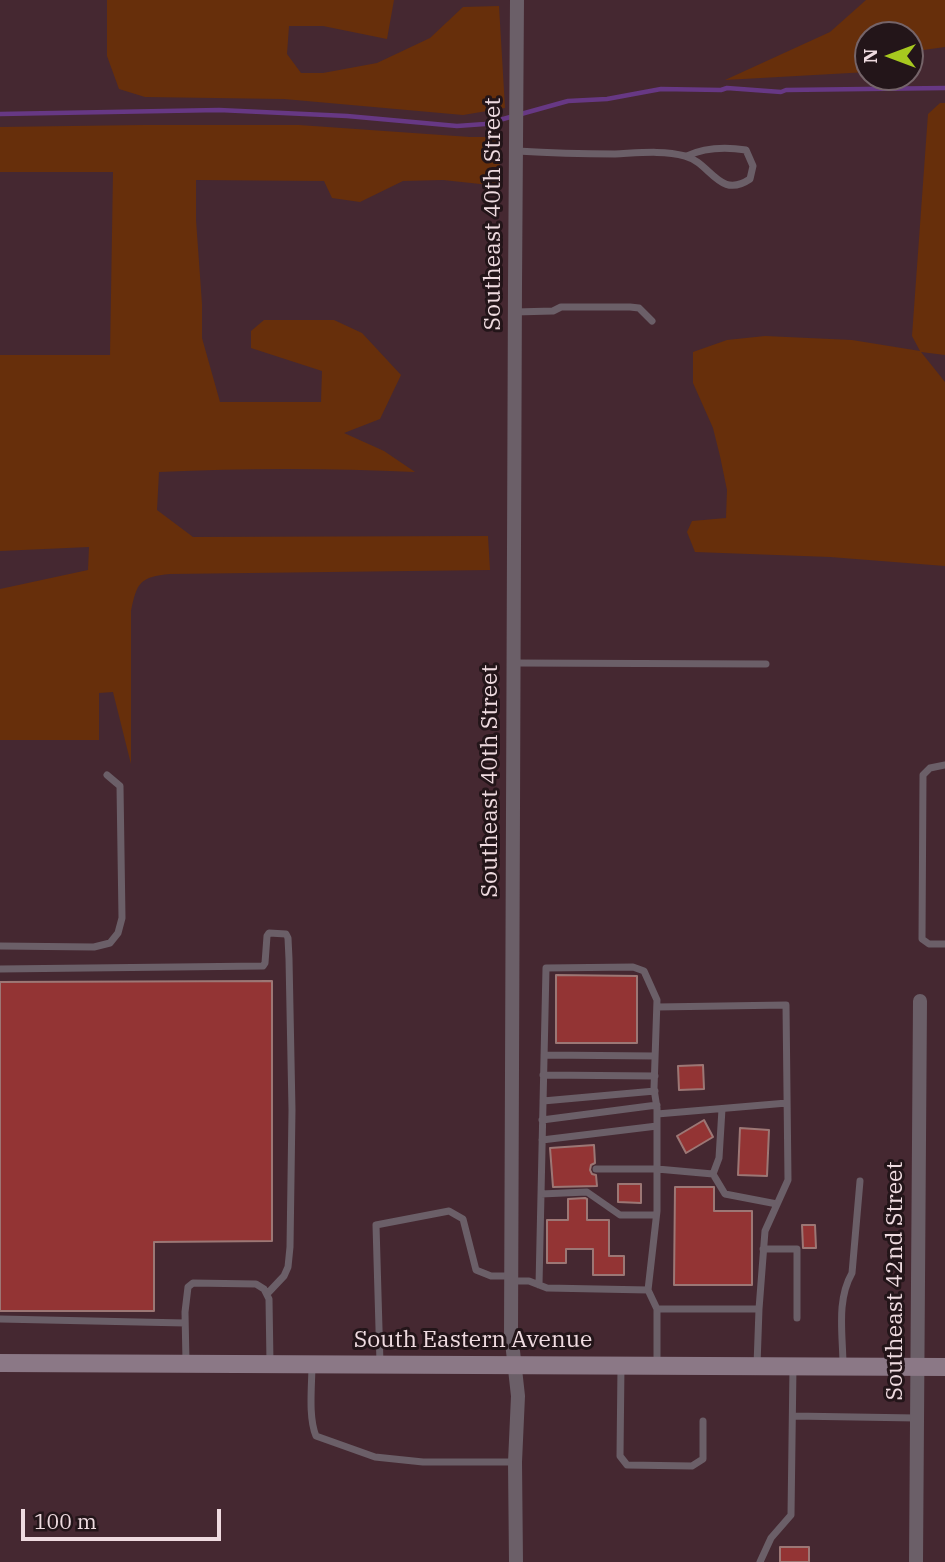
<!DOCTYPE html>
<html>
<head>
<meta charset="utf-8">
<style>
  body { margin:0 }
  #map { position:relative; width:945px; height:1562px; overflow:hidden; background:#452831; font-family:"IBM Plex Serif",serif }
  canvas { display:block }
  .north { position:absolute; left:854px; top:21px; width:70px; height:70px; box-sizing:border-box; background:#231519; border:2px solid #756469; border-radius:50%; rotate:270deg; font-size:19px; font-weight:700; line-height:28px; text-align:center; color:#efdbe0 }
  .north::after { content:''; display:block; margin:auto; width:24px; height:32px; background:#a7c81f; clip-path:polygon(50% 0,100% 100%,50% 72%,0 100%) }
  .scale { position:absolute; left:21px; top:1509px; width:200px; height:32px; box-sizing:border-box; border:4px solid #efdbe0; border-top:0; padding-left:9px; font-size:21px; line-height:24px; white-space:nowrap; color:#efdbe0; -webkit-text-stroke:5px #231519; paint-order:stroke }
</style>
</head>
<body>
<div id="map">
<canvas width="945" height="1562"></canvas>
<div class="north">N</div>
<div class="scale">100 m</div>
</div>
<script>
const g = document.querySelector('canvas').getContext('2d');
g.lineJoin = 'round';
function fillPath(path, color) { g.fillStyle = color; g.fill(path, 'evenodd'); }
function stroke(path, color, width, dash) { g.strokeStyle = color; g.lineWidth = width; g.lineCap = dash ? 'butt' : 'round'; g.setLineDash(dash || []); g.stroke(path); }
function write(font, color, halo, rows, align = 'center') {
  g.font = font + ' "IBM Plex Serif",serif'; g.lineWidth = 6; g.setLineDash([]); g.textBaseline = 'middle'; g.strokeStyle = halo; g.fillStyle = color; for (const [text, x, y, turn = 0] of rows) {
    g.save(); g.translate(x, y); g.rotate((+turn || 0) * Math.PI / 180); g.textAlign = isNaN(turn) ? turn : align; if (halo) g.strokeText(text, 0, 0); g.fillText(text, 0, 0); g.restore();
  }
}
fillPath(new Path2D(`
  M107,0H394L387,39L323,26H289L287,54L301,73H323L377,63L430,38L463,7L499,6L505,108L463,115L284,99L145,97L119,89L107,56Z
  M866,0H945V47L916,51L910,68V35H868V72L725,80L830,32Z
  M940,103H945V355L921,352L945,382V566L830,557L695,552L687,532L692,521L726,518L727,490L720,456L713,428L693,383V352L727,340L765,336L852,340L920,351L912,336L928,114Z
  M143,125H299L470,137H501L499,186L443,180L403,181L360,202L332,198L324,181L196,180V220L202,304V338L220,402H321L322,371L251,348V331L264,320H334L362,333L401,375L380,419L344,433L384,451L415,472C330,468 244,468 159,472L157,510L193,537L488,536L490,570L170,574C140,577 137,582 131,611V764L113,692L99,693V740H0V589L88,570L89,547L0,551V355H110L113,172H0V127Z`), '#672f0b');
stroke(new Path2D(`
  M0,114L219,110L347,116L457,126L485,124L568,101L607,99L661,89L721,90L727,88L781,92L786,90L945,88`), '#673884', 4.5);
const building = new Path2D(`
  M556,975L637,976V1043H556Z
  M272,981V1241L154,1242V1311H0V982Z
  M703,1065L704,1089L679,1090L678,1066Z
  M704,1120L713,1137L686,1153L677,1136Z
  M740,1128L769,1130L767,1176L738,1175Z
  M594,1145L595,1163L591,1165L590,1170L592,1174L596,1175L597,1186L553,1187L550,1148Z
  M618,1184H641V1203L618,1202Z
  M675,1187H714V1211H752V1285H674Z
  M585,1198L587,1199V1220H609V1256H624V1275H593V1249H566V1263H547V1220H568V1199Z
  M802,1225H815L816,1248H803Z
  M780,1547H809V1562H780Z`);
fillPath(building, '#933434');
stroke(building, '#9c7775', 2);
stroke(new Path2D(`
  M517,151C549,153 582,154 615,154C638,153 663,150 685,156C711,163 719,200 750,179L753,166L746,150C726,147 706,147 687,156
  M515,312L553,311L561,307H630L639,308L652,321
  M514,663L766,664
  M945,765L930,768L923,775L922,939L929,944H945
  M0,946L94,947L110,943L118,933L122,918L120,786L107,775
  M0,969L263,966L265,963L267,936L269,933L286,934L288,938L289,959L292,1110L290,1247L288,1267L284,1276L267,1294
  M657,1007L786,1005L788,1180L765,1231L759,1309
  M544,1055L655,1056
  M543,1075L655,1076
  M543,1101L655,1091
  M722,1109L719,1158L713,1174L725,1194L777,1204
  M657,1114L787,1103
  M542,1120L657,1105
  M542,1140L657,1126
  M596,1169H657L713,1174
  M541,1194L587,1192L620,1215H656
  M763,1249H797V1318
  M512,1281H529L547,1288L648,1290L657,1309
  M539,1285L546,968L633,967L644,971L657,1000L654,1089L657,1108V1211L648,1290
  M0,1319L185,1323
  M186,1362L185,1312L188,1287L193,1283L256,1284L264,1289L269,1299L270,1363
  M380,1363L376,1225L449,1211L463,1219L476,1270L491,1276H511
  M312,1364C312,1385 308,1417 316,1436L375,1457L423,1462H515
  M657,1365V1309H759L757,1365
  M621,1366L620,1456L627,1465L692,1466L703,1459V1421
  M843,1366C843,1335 836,1301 852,1273L860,1181
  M793,1416L916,1418
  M760,1562L771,1538L791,1515L793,1367`), '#6b5f68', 7);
stroke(new Path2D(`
  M516,1562L515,1462L518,1396L511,1333L515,285L517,0
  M916,1562L920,1001`), '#6b5f68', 14);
stroke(new Path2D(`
  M0,1363L945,1367`), '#8b7886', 18);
write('23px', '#efdbe0', '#231519', [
  ["Southeast 40th Street",493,214,-90],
  ["Southeast 40th Street",490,781,-90],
  ["Southeast 42nd Street",895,1281,-90],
  ["South Eastern Avenue",473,1340]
]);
</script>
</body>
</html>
